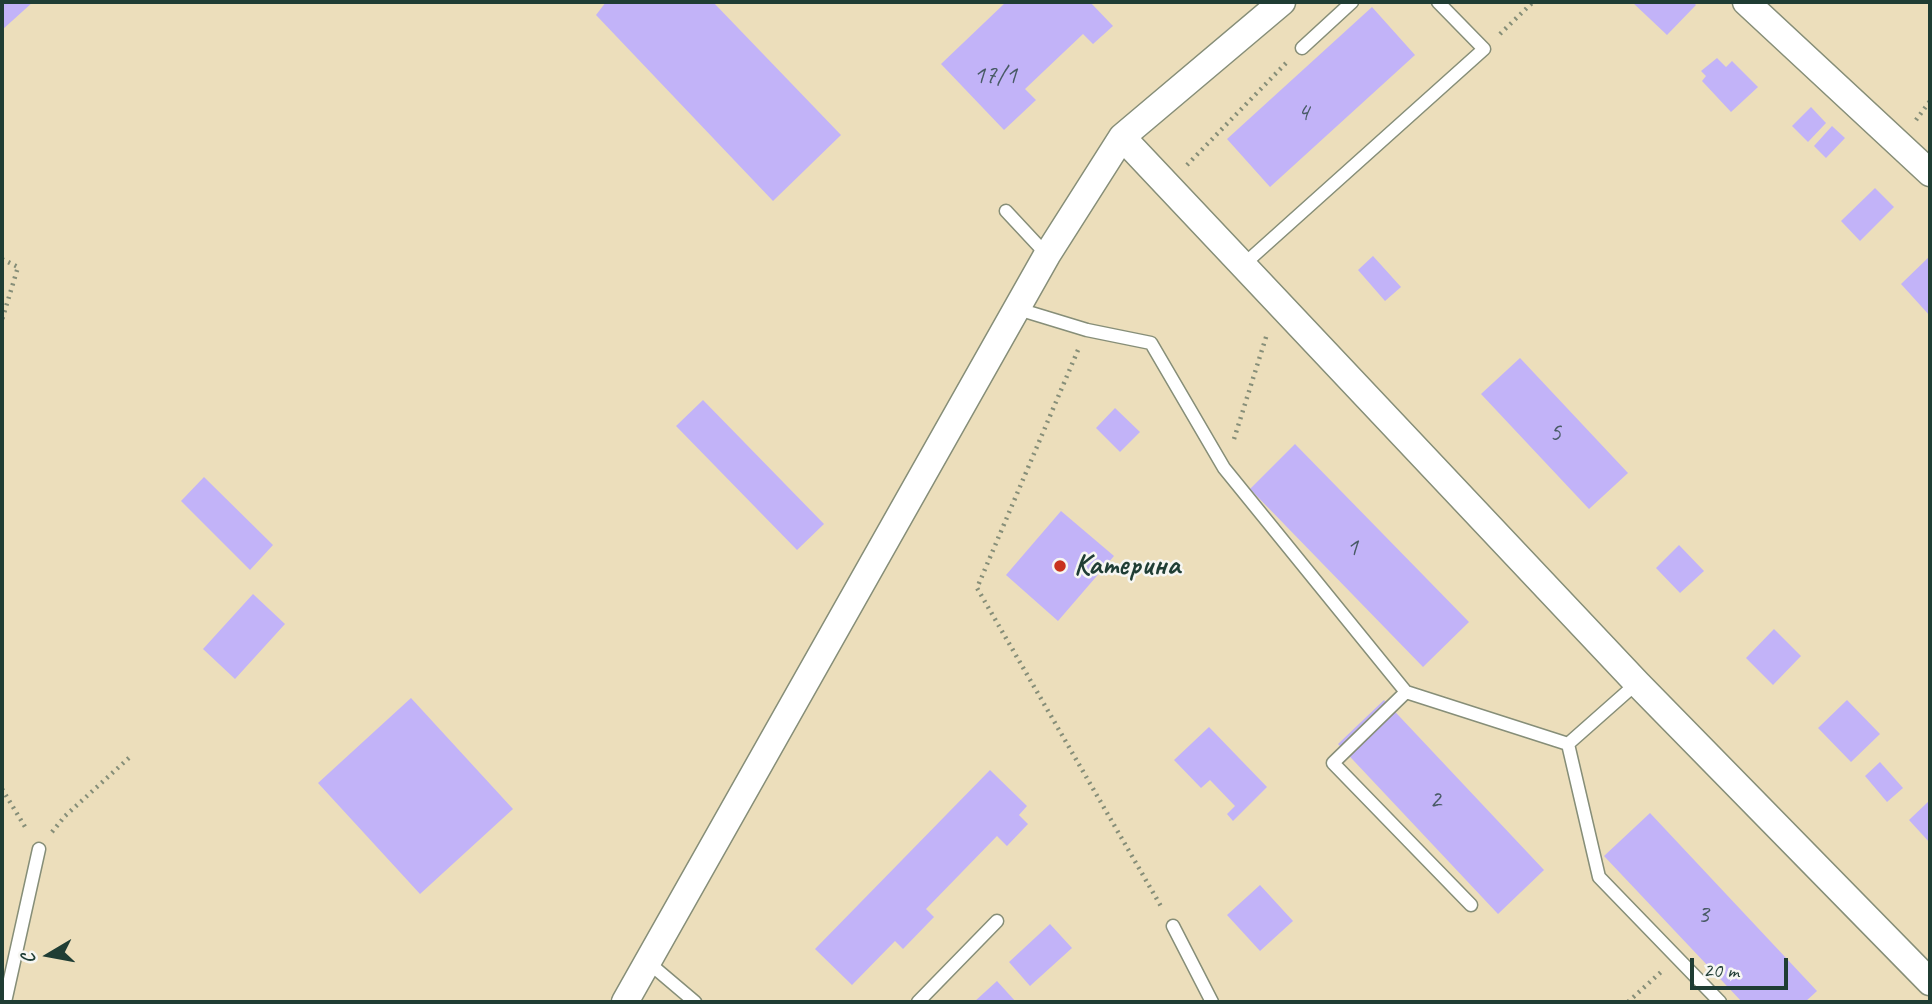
<!DOCTYPE html>
<html>
<head>
<meta charset="utf-8">
<style>
  body { margin:0 }
  #map { position:relative; width:1932px; height:1004px; overflow:hidden; background:#ecdebb; font-family:Caveat,sans-serif }
  canvas { display:block }
  .frame { position:absolute; inset:0; border:4px solid #1f3d34; pointer-events:none }
  .north { position:absolute; left:14px; top:920px; width:70px; height:70px; -webkit-text-stroke:5px #f6f6f2; paint-order:stroke; rotate:260deg; font-size:19px; font-weight:700; line-height:28px; text-align:center; color:#1f3d34 }
  .north::after { content:''; display:block; margin:auto; width:24px; height:32px; background:#1f3d34; clip-path:polygon(50% 0,100% 100%,50% 72%,0 100%) }
  .scale { position:absolute; left:1690px; top:958px; width:98px; height:32px; box-sizing:border-box; border:4px solid #1f3d34; border-top:0; padding-left:9px; font-size:21px; line-height:24px; white-space:nowrap; color:#1f3d34; -webkit-text-stroke:5px #f6f6f2; paint-order:stroke }
</style>
</head>
<body>
<div id="map">
<canvas width="1932" height="1004"></canvas>
<div class="frame"></div>
<div class="north">С</div>
<div class="scale">20 m</div>
</div>
<script>
const g = document.querySelector('canvas').getContext('2d');
g.lineJoin = 'round';
function fillPath(path, color) { g.fillStyle = color; g.fill(path, 'evenodd'); }
function stroke(path, color, width, dash) { g.strokeStyle = color; g.lineWidth = width; g.lineCap = dash ? 'butt' : 'round'; g.setLineDash(dash || []); g.stroke(path); }
function write(font, color, halo, rows, align = 'center') {
  g.font = font + ' Caveat,sans-serif'; g.lineWidth = 5; g.setLineDash([]); g.textBaseline = 'middle'; g.strokeStyle = halo; g.fillStyle = color; for (const [text, x, y, turn = 0] of rows) {
    g.save(); g.translate(x, y); g.rotate((+turn || 0) * Math.PI / 180); g.textAlign = isNaN(turn) ? turn : align; if (halo) g.strokeText(text, 0, 0); g.fillText(text, 0, 0); g.restore();
  }
}
fillPath(new Path2D(`
  M2,2H33L2,30Z
  M606,2H713L841,135L773,201L596,15Z
  M1006,2H1090L1113,26L1093,44L1083,34L1025,89L1036,100L1004,130L941,64Z
  M1632,2H1693L1696,5L1667,35Z
  M1372,7L1415,55L1270,187L1227,139Z
  M1717,58L1726,67L1732,61L1758,87L1731,112L1702,81L1706,76L1701,71Z
  M1811,107L1826,123L1808,142L1792,126Z
  M1832,126L1845,138L1826,158L1814,146Z
  M1875,188L1894,207L1860,241L1841,221Z
  M1373,256L1401,287L1385,301L1358,270Z
  M1930,256V316L1901,284Z
  M1520,358L1628,473L1589,509L1481,394Z
  M703,400L824,524L797,550L676,426Z
  M1115,408L1140,432L1120,452L1096,428Z
  M1295,444L1469,622L1423,667L1250,489Z
  M204,477L273,545L250,570L181,501Z
  M1061,511L1114,556L1058,621L1006,575Z
  M1679,545L1704,571L1680,593L1656,568Z
  M253,594L285,624L235,679L203,649Z
  M1774,629L1801,656L1773,685L1746,658Z
  M411,698L513,809L420,894L318,783Z
  M1384,700L1544,870L1498,914L1338,744Z
  M1847,700L1880,734L1851,762L1818,728Z
  M1209,727L1267,787L1233,821L1227,814L1235,806L1210,780L1201,788L1174,760Z
  M1880,762L1903,788L1887,802L1865,776Z
  M990,770L1027,806L1019,815L1028,824L1007,846L997,836L926,909L934,917L903,949L895,941L852,985L815,949Z
  M1930,800V843L1909,820Z
  M1650,813L1817,991L1805,1002H1742L1604,856Z
  M1260,885L1293,921L1260,951L1227,915Z
  M1050,924L1072,948L1030,986L1009,962Z
  M997,981L1016,1002H974Z`), '#c2b3f8');
const lane = new Path2D(`
  M1302,48L1352,2
  M1006,211L1047,255
  M1242,266L1484,49L1438,2
  M1018,309L1087,330L1151,343L1224,468L1406,692L1333,763L1471,905
  M1406,692L1568,744L1599,877L1720,1002
  M1568,744L1637,683
  M1173,926L1212,1002
  M649,963L695,1002
  M5,1002L39,849
  M918,1002L997,921`);
const street = new Path2D(`
  M1746,2L1930,173
  M1122,137L1637,683L1930,982
  M625,1002L1047,255L1122,137L1282,2`);
stroke(lane, '#868e78', 15);
stroke(street, '#868e78', 29);
stroke(new Path2D(`
  M1500,34L1533,2
  M1916,120L1930,101
  M1187,165L1288,61
  M2,259L18,267L2,320
  M1078,350L977,588L1162,908
  M1234,439L1267,334
  M2,789L27,830
  M52,832L65,816L131,756
  M1628,1002L1661,972`), '#868e78', 4.5, [2, 5]);
stroke(lane, '#fff', 12);
stroke(street, '#fff', 26);
for (const [x, y, r, color] of [
  [1060,566,7,"#c8321e"]
]) { const dot = new Path2D(); dot.arc(x, y, r, 0, 2 * Math.PI); g.fillStyle = color; g.fill(dot); stroke(dot, '#f6f6f2', 2.5); }
write('26px', '#485a65', null, [
  ["17/1",995,76],
  ["4",1303,113],
  ["5",1555,433],
  ["1",1352,548],
  ["2",1435,800],
  ["3",1703,915]
]);
write('bold 30px', '#1f3d34', '#f6f6f2', [
  ["Катерина",1074,566]
], 'left');
</script>
</body>
</html>
